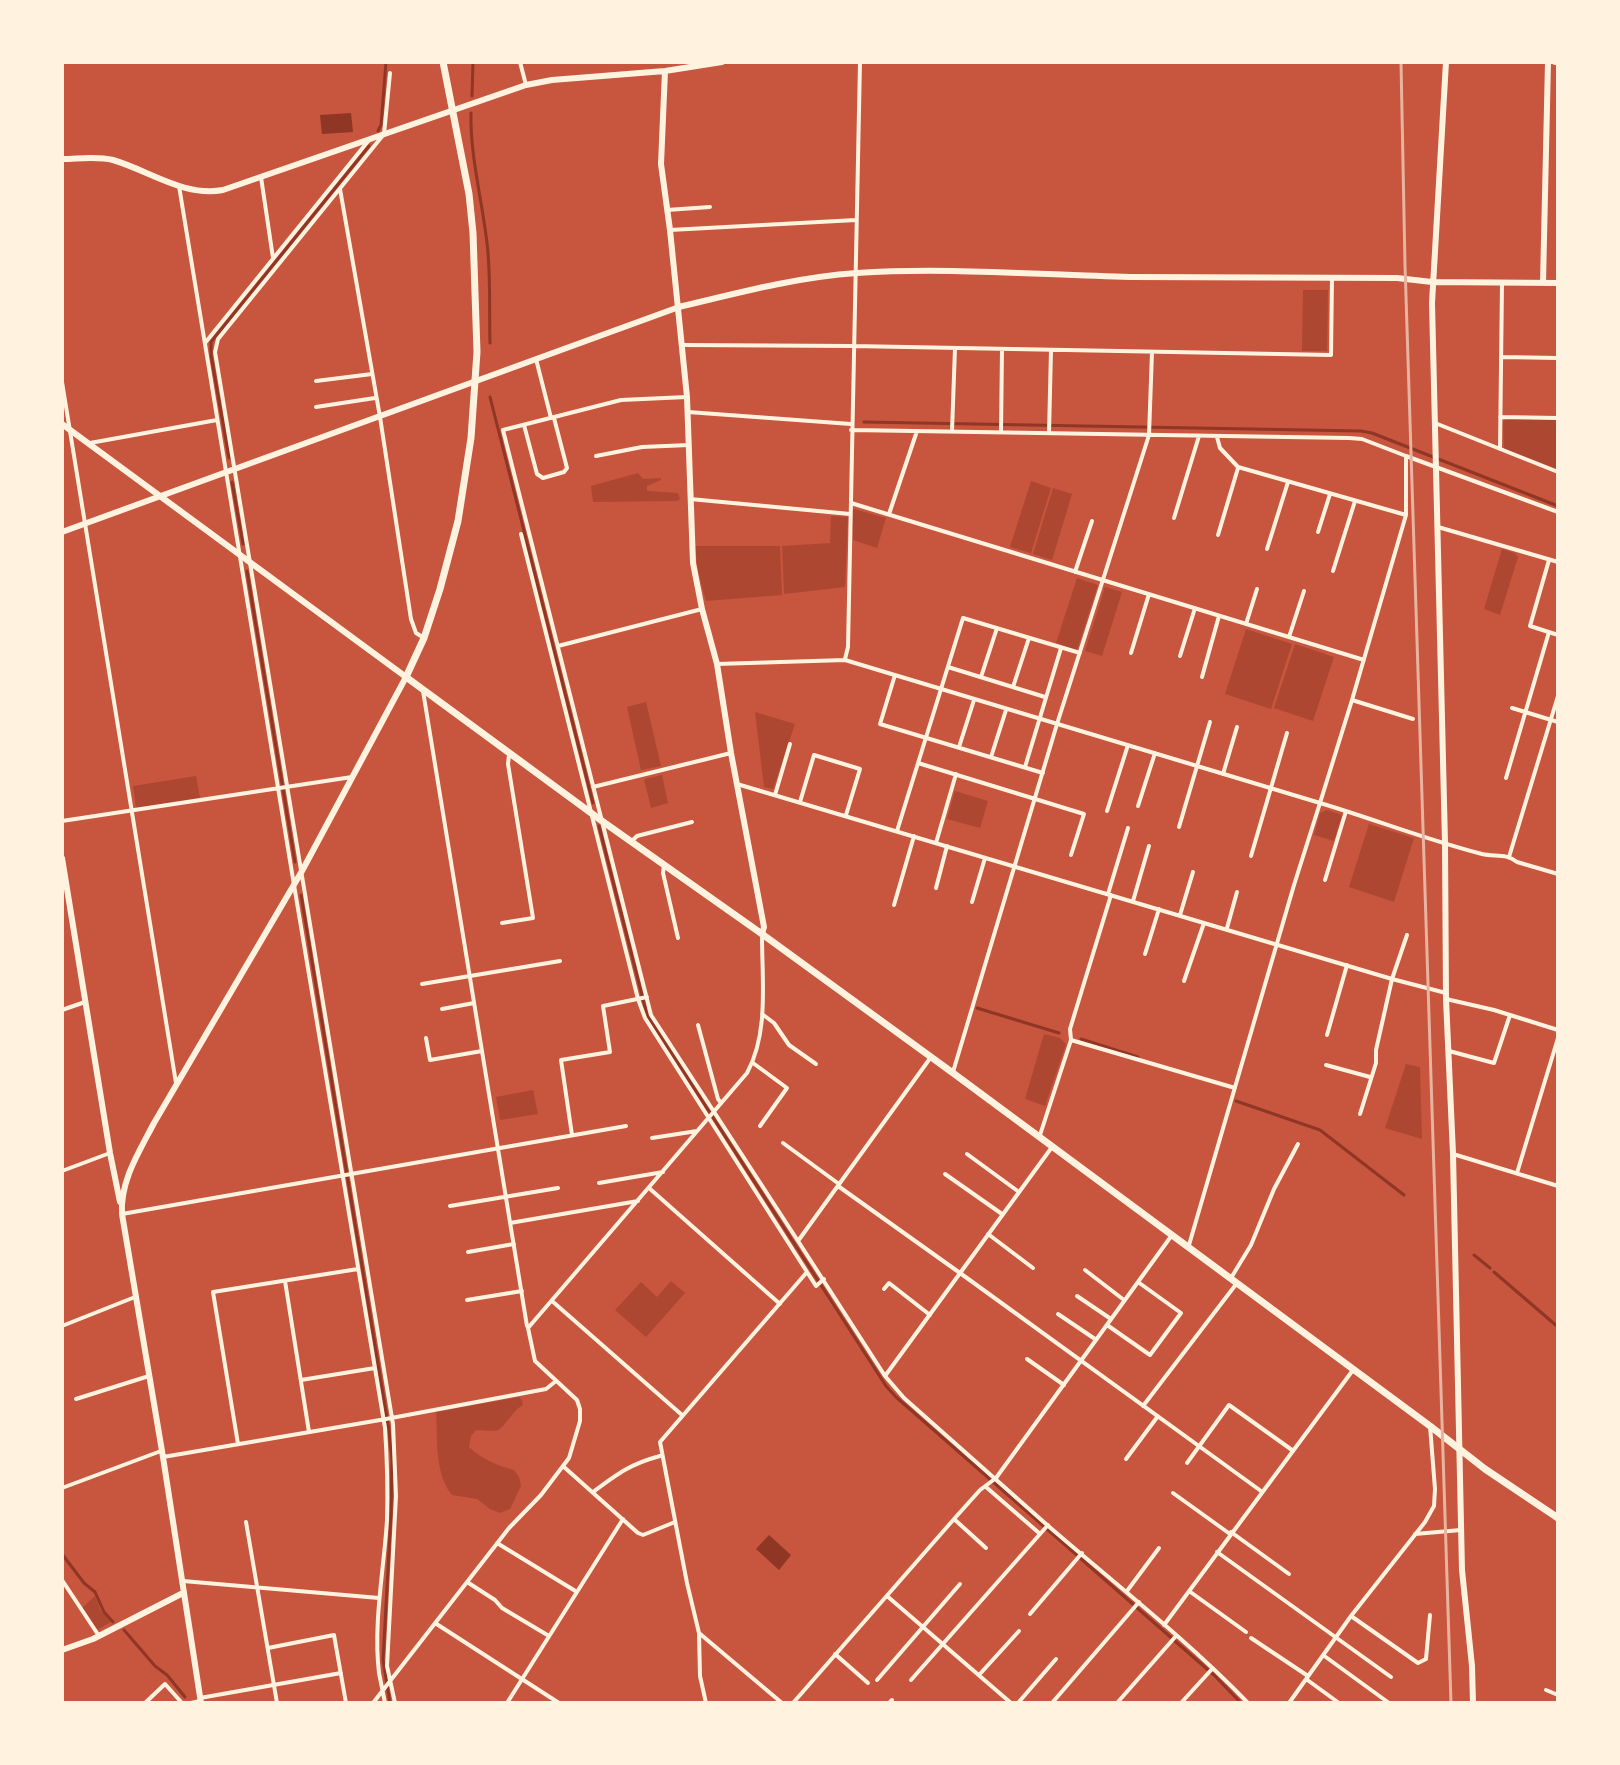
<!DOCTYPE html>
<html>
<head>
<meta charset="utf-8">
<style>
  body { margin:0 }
  #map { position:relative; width:1620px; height:1765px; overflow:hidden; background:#c8553d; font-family:Roboto,sans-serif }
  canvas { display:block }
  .frame { position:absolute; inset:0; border:64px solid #fff3e0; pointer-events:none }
</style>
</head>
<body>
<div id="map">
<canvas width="1620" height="1765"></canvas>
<div class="frame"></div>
</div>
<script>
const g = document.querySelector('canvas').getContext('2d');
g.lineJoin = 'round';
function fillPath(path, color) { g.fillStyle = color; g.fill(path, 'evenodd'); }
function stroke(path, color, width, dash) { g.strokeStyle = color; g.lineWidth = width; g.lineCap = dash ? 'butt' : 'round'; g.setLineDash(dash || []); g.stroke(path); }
fillPath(new Path2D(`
  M1303,290H1328L1327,351H1302Z
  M1506,418L1558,420V469L1504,449L1503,422Z
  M638,473L643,479L661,478V480L647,486V491L678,493L680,499L677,501L593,502L591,486Z
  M1031,481L1051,488L1031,553L1010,547Z
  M1053,488L1072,494L1052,560L1033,554Z
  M854,509L886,518L877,548L853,540L852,512Z
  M831,516L848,517L845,587L784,594L782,546L830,543Z
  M695,546H780L782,595L706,601L698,572Z
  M1502,549L1515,553L1518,557L1500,615L1484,609Z
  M1077,578L1098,585L1077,650L1056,643Z
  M1105,587L1122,592L1102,656L1085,651Z
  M1246,629L1292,644L1271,709L1225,694Z
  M1295,644L1334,657L1313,721L1274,708Z
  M646,702L661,766L641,770L627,707Z
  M755,712L795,724L773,789L764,787Z
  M662,775L668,803L651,808L644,779Z
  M196,776L200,798L136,808L133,786Z
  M955,791L988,801L980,828L947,819Z
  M1327,810L1342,815L1334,841L1314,835L1320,813Z
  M1369,824L1414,838L1394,902L1349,887Z
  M1044,1034L1060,1038L1066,1044L1045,1106L1025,1099Z
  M1406,1064L1420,1067L1422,1139L1385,1128Z
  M533,1090L538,1114L500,1120L496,1097Z
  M671,1281L685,1293L646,1337L615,1310L641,1282L657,1297Z
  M519,1397L522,1400L523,1405C512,1411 505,1427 498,1430C492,1432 482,1430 476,1430L471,1436L469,1447C481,1459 499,1466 514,1470L519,1477L521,1486L510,1509L500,1513L490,1509L477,1499L452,1495C434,1473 438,1438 436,1412Z
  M95,1596L101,1611L111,1622L97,1630L82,1608Z`), '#ae4732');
fillPath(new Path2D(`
  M351,113L353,132L322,134L320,115Z
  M769,1535L791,1555L779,1570L756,1549Z`), '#8f3625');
stroke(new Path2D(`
  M472,96L473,62
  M471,113C470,156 482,199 487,243C491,275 489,310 490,343
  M378,131L381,125L386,62
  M490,397L593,803
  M864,422L1361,431L1372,433L1558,506
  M229,458L211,355V342L369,146
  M232,482L243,544
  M247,571L295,862
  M599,826L647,1015L886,1386L896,1397L1215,1676L1241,1703
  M301,895L389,1430L392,1460L391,1514L383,1660L390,1703
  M977,1008L1059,1033
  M1081,1039L1138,1057
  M1236,1101L1320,1130L1404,1195
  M1474,1255L1490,1268
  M1494,1272L1558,1327
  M62,1554L84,1583L95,1592L104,1612L113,1622
  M124,1630L155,1666L167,1675L185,1697`), '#8f3625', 3);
stroke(new Path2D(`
  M520,62L526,85
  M390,73L384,134L218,339L215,352L393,1424L396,1496L387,1666L395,1703
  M261,177L273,258
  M179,186L294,885L385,1428C387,1458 388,1489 387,1520C384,1569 373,1624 379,1673C381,1683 383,1693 385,1703
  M340,189L380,417L411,619L416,633L424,638
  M667,210L710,207
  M670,230L856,220
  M205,343L369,140
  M683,345L853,346L1331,355L1332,277
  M1502,357L1558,358
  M536,359L551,418
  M316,381L372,374
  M62,382L176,1083
  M687,397L621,400L503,430L651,1015L798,1241
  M316,407L375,398
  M688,412L851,424
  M1500,417L1558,418
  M1435,423L1558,472
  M524,425L537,474L543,478L564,472L567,468L554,418
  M851,430L1349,438L1362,439L1406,456V515L1352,700L1320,803C1374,819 1427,840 1482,854C1495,857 1506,853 1517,862L1558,874
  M952,431L955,348
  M1001,432L1002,349
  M1049,433L1051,350
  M1217,437L1220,448L1238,467L1406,515
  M90,443L217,420
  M1500,449L1502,283
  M596,456L642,447L689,445
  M1406,456L1558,512
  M690,499L850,514
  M851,503L1364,660
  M889,514L917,431
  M1174,518L1199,436
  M1438,527L1558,562
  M1318,532L1330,494
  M521,534L638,999L645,1018L807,1272
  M1218,535L1238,468
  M1267,549L1288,482
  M1549,560L1530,626L1558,635
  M1333,571L1355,501
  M1075,572L1092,521
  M1246,624L1257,589
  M1289,637L1304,591
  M558,646L702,609
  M1131,653L1149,594
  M1180,656L1195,608
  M845,659L848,647L860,62
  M717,664L845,660L1320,803L1294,885L1189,1245
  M948,667L1045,697
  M895,675L880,724L1043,773
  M981,677L997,628
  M1202,677L1219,616
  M1013,687L1029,638
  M423,691L527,1326
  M1352,700L1413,719
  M1512,708L1558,722
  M959,747L974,700
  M991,757L1006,710
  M918,763L1084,814L1071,855
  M1025,767L1061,648
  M1223,774L1237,727
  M1506,778L1549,632
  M737,784L1392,979L1446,993
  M593,787L731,753
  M775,795L790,744
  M800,802L814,755L860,769L846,815
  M1138,806L1155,753
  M1107,811L1128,745
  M62,821L352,777
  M1179,827L1210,722
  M897,831L963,618L1080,653
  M631,842L637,836L692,822
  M936,843L956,774
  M1251,856L1287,733
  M1509,857L1558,696
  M664,865L663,873L678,938
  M1325,880L1346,811
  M936,888L947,846
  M1108,894L1128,828
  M1133,901L1149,846
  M972,902L985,858
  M894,905L914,836
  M1180,915L1193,872
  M502,923L533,918L508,764L509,755
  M1227,928L1237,892
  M1145,954L1159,909
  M1184,981L1204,923
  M422,984L560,961
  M1446,999L1494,1010L1558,1030
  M442,1009L474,1003
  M62,1010L85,1002
  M762,1014L774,1023L789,1045L816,1064
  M698,1025L718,1099L721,1103
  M1327,1035L1347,965
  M426,1038L430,1060L482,1051
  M1071,1040L1235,1088
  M1449,1051L1494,1063L1510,1015
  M931,1057L798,1241L885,1376L904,1398C951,1440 998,1482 1046,1524C1114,1583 1185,1638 1248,1703
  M753,1063L787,1088L760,1126
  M1326,1065L1370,1077
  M953,1072L1057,724L1149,435L1152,352
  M1360,1114L1376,1063V1050L1392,979L1407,935
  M572,1135L561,1060L610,1052L603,1006L647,997
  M1040,1135L1071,1040L1070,1029L1111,895
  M652,1138L697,1131
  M783,1143L839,1184
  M967,1154L1019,1192
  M1453,1154L1558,1186
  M62,1171L110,1153
  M1517,1173L1558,1038
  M945,1174L1002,1214
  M599,1183L663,1172
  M838,1186L960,1273L1261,1491
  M649,1188L780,1304
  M450,1206L558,1188
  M122,1214L626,1126
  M510,1223L638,1201
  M988,1234L1033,1268
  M468,1252L514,1244
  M1085,1270L1124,1300
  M1231,1278L1251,1245L1274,1189L1298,1144
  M285,1281L309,1432
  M884,1289L889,1283L930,1315
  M1077,1296L1111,1319
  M467,1300L522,1291
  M552,1301L682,1415
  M1058,1314L1095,1339
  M1107,1325L1150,1355L1181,1313L1138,1282
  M62,1326L135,1297
  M1027,1359L1064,1385
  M885,1376L1052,1147
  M301,1380L375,1368
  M76,1399L149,1376
  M1143,1406L1237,1283
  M238,1444L213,1292L358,1269
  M163,1457L386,1419L546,1389L556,1381
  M1126,1459L1158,1416
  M1187,1463L1229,1405L1292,1450
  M564,1467L638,1533L643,1535L675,1522
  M986,1487L1039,1533
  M62,1488L161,1451
  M593,1492C617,1474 630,1464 660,1456
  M1173,1493L1230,1534
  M954,1519L986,1548
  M246,1522L277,1703
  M1231,1532L1289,1574
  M1415,1534L1461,1530
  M497,1543L577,1592
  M1217,1552L1391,1677
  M62,1580L99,1636
  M183,1581L379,1598
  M467,1582L495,1600L502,1608L549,1636
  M1127,1591L1159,1548
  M1189,1591L1246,1632
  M887,1596L1011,1703
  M1030,1614L1082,1553
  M1351,1616L1418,1663L1426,1659L1430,1615
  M435,1623L559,1703
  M1164,1625L1353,1370
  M699,1633L700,1676L706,1703
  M1251,1638L1308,1676
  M268,1648L334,1635L346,1703
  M835,1654L868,1683
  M1323,1655L1389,1703
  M979,1675L1019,1631
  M1306,1679L1339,1703
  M877,1680L960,1584
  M911,1680L1048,1525
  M1546,1690L1558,1695
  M200,1698L341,1673
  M145,1703L165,1684L182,1703
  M191,1703L200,1701
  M373,1703L509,1528L541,1495L569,1458L580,1421V1409L577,1400L535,1361L528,1328L747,1073C769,1033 762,981 762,936
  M507,1703L623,1519
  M782,1703L699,1633L687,1583L660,1442L807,1272L816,1286L824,1279
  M793,1703L954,1519L980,1490L996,1478L1172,1235
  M889,1703L892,1700
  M1018,1703L1056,1659
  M1052,1703L1139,1602
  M1117,1703L1176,1636
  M1181,1703L1212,1669
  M1289,1703L1351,1616L1425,1522L1434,1506L1435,1489L1430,1426`), '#fff3e0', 4);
stroke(new Path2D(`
  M1446,62L1432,303L1445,843L1446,999L1453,1154L1462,1570L1472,1666L1473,1703
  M1555,62H1558
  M665,71L661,164L670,230L687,397L693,563L702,609L717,664L731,753L764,927L762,934
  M62,159C78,159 97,156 113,160C150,171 184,197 223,190L526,85L552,80L665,71L722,62
  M1543,283L1548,62
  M62,424L406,677L302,871L154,1123C139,1152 120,1181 122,1214L163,1457L201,1703
  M62,532L679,307C737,293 797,277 857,273C948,267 1039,275 1130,277C1219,278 1308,277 1397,278L1432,282L1558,283
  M62,858L110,1153L120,1202
  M62,1650L93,1639L183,1593`), '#fff3e0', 6);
stroke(new Path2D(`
  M443,62L469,194L473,233L477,352L471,438L458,521L440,589L424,638L406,677L602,821L762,934L953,1073L1430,1426L1485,1469L1558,1518`), '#fff3e0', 7);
stroke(new Path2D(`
  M1401,62L1405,265L1451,1703`), '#e9b49f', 3);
</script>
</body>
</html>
